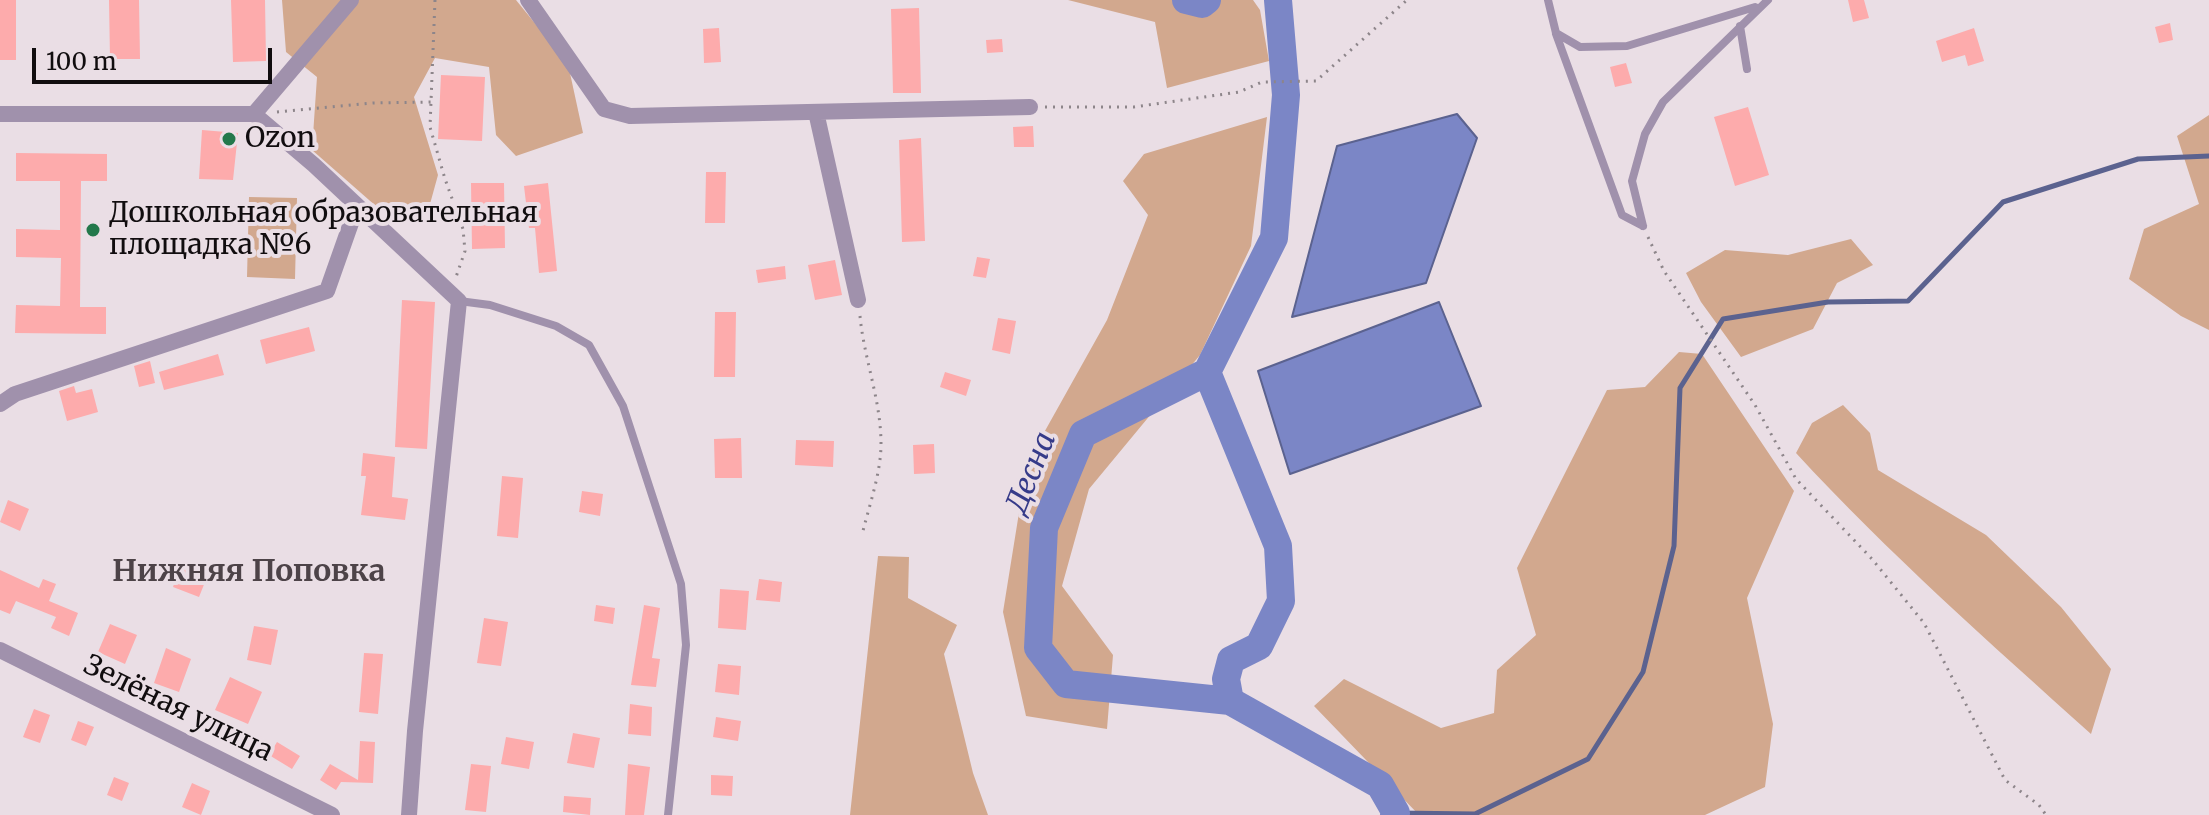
<!DOCTYPE html>
<html>
<head>
<meta charset="utf-8">
<style>
  body { margin:0 }
  #map { position:relative; width:2209px; height:815px; overflow:hidden; background:#eadee5; font-family:Merriweather,serif }
  canvas { display:block }
  .scale { position:absolute; left:32px; top:48px; width:240px; height:36px; box-sizing:border-box; border:4px solid #110d0f; border-top:0; padding-left:10px; font-size:24px; line-height:28px; white-space:nowrap; color:#110d0f; -webkit-text-stroke:6px #eadee5; paint-order:stroke }
</style>
</head>
<body>
<div id="map">
<canvas width="2209" height="815"></canvas>
<div class="scale">100 m</div>
</div>
<script>
const g = document.querySelector('canvas').getContext('2d');
g.lineJoin = 'round';
function fillPath(path, color) { g.fillStyle = color; g.fill(path, 'evenodd'); }
function stroke(path, color, width, dash) { g.strokeStyle = color; g.lineWidth = width; g.lineCap = dash ? 'butt' : 'round'; g.setLineDash(dash || []); g.stroke(path); }
function write(font, color, halo, rows, align = 'center') {
  g.font = font + ' Merriweather,serif'; g.lineWidth = 8; g.setLineDash([]); g.textBaseline = 'middle'; g.strokeStyle = halo; g.fillStyle = color; for (const [text, x, y, turn = 0] of rows) {
    g.save(); g.translate(x, y); g.rotate((+turn || 0) * Math.PI / 180); g.textAlign = isNaN(turn) ? turn : align; if (halo) g.strokeText(text, 0, 0); g.fillText(text, 0, 0); g.restore();
  }
}
fillPath(new Path2D(`
  M282,0H516L568,64L583,133L516,156L496,135L489,67L435,58L414,97L438,175L430,204L385,214L312,150L317,77L286,52Z
  M1068,0H1253L1260,10L1269,61L1167,88L1155,22Z
  M2209,115V330L2181,316L2129,279L2144,229L2199,204L2177,136Z
  M1267,117L1251,246L1200,355L1089,489L1062,586L1113,655L1107,729L1026,716L1003,612L1027,463L1107,320L1148,215L1123,181L1144,154Z
  M249,197L297,198L295,279L247,277Z
  M1851,239L1873,265L1837,283L1813,329L1741,357L1701,302L1686,273L1725,250L1788,255Z
  M1679,352L1702,354L1794,491L1747,598L1773,724L1765,787L1705,815H1419L1314,706L1344,679L1441,728L1494,713L1497,670L1536,635L1517,568L1607,390L1645,387Z
  M1843,405L1870,433L1878,470L1986,535L2061,607L2111,669L2091,734C1990,643 1888,553 1796,453L1812,423Z
  M878,556L909,557L908,598L957,625L944,654L973,773L988,815H850Z`), '#d2a88e');
const water = new Path2D(`
  M1457,114L1477,138L1426,283L1292,317L1337,146Z
  M1439,302L1481,406L1290,474L1258,371Z`);
fillPath(water, '#7b86c6');
stroke(water, '#5b628f', 2);
stroke(new Path2D(`
  M1396,813L1475,814L1588,759L1643,672L1674,546L1680,388L1723,319L1828,302L1908,301L2003,202L2138,159L2209,156`), '#5b628f', 5);
stroke(new Path2D(`
  M1186,0L1202,4L1207,0
  M1278,0L1286,95L1274,238L1207,372L1083,434L1044,528L1038,648L1066,684L1230,701L1380,785L1396,813L1394,815
  M1207,372L1278,546L1281,601L1259,646L1231,660L1226,679L1230,701`), '#7b86c6', 28);
fillPath(new Path2D(`
  M0,0H16V60H0Z
  M109,0H139L140,59H110Z
  M231,0H265L266,61L233,62Z
  M1848,0H1864L1869,18L1853,22Z
  M919,8L921,93H893L891,9Z
  M2170,23L2173,40L2159,43L2155,27Z
  M719,28L721,62L704,63L703,29Z
  M1974,28L1984,61L1968,66L1965,55L1942,62L1936,41Z
  M1002,39L1003,52L987,53L986,40Z
  M1626,63L1632,83L1615,87L1610,67Z
  M441,75L485,77L482,141L438,139Z
  M1748,107L1769,175L1735,186L1714,117Z
  M1033,126L1034,147H1014L1013,127Z
  M202,130L238,133L233,180L199,179Z
  M921,138L925,241L902,242L899,140Z
  M16,153L107,154V181H81L80,307H106V334L15,333L16,305L60,306L61,258L16,257V229L60,230V181H16Z
  M706,172H726L725,223H705Z
  M471,183H504L505,248L472,249Z
  M548,183L557,271L539,273L535,228H529L524,186Z
  M977,257L990,259L986,278L973,276Z
  M835,260L842,295L815,300L808,265Z
  M785,266L786,279L758,283L756,270Z
  M402,300L435,302L427,449L395,447Z
  M715,312H736L735,377H714Z
  M998,318L1016,321L1010,354L992,350Z
  M309,327L315,351L266,364L260,340Z
  M218,354L224,375L164,390L159,372Z
  M150,361L155,383L139,387L134,366Z
  M945,372L971,380L966,396L940,387Z
  M74,386L76,393L92,389L98,412L67,421L59,391Z
  M741,438L742,478H715L714,439Z
  M796,440L834,441L833,467L795,465Z
  M934,444L935,473L914,474L913,445Z
  M363,453L395,457L392,497L408,499L405,520L361,515L366,476H361Z
  M502,476L523,478L518,538L497,536Z
  M582,491L603,494L600,516L579,512Z
  M8,500L29,509L20,531L0,522Z
  M180,567L207,577L199,597L173,587Z
  M0,570L39,588L43,579L56,584L49,601L78,613L69,636L51,628L56,617L16,601L10,614L0,610Z
  M759,579L782,582L780,602L756,600Z
  M720,589L749,591L746,630L718,628Z
  M596,605L615,608L613,624L594,621Z
  M644,605L660,608L652,658L660,659L656,687L631,685Z
  M484,618L508,622L501,666L477,663Z
  M110,624L137,635L125,664L98,652Z
  M254,626L278,630L271,665L247,660Z
  M166,648L191,659L179,692L154,683Z
  M364,653L383,654L378,714L359,712Z
  M718,664L741,666L739,695L715,692Z
  M230,677L262,692L248,724L215,710Z
  M630,704L652,707L651,736L628,734Z
  M34,709L50,715L40,743L23,737Z
  M716,717L741,721L738,741L713,737Z
  M78,721L94,727L86,746L71,740Z
  M573,733L600,738L594,768L567,763Z
  M506,737L534,742L529,769L501,764Z
  M360,741L375,742L373,783L341,782L336,790L320,780L330,764L358,780Z
  M277,742L300,756L292,769L269,755Z
  M471,764L491,766L486,812L465,810Z
  M628,764L650,767L644,815H625Z
  M711,775L733,776L732,796L711,795Z
  M114,777L129,783L122,801L107,795Z
  M192,783L210,791L201,815L182,807Z
  M564,796L591,798L590,815L563,812Z`), '#fdabac');
stroke(new Path2D(`
  M435,0L430,127L445,179L463,229L465,251L456,277
  M1045,107H1134L1239,92L1262,82L1316,81L1407,0
  M277,112L373,103L432,102
  M1648,237L1664,271L1755,405L1796,479L1872,559L1924,623L2005,780L2039,805L2046,815
  M860,316C864,359 881,400 881,444C881,473 869,506 862,535`), '#8d858a', 3, [2, 6]);
stroke(new Path2D(`
  M1548,0L1556,33L1580,47L1627,46L1755,7
  M1740,26L1747,69
  M1556,34L1622,215L1643,226
  M1643,226L1632,181L1645,134L1663,102L1768,0
  M459,301L490,305L556,326L589,345L623,406L681,584L686,645L668,815`), '#a091ac', 8);
stroke(new Path2D(`
  M528,0L604,109L630,116L1030,107
  M816,112L858,300
  M0,114H254L314,165L459,301L415,731L409,815
  M254,114L351,0
  M0,404L15,394L327,291L357,206
  M0,650L332,815`), '#a091ac', 16);
for (const [x, y, r, color] of [
  [229,139,8,"#23784b"],
  [93,230,8,"#23784b"]
]) { const dot = new Path2D(); dot.arc(x, y, r, 0, 2 * Math.PI); g.fillStyle = color; g.fill(dot); stroke(dot, '#eadee5', 3); }
write('28px', '#110d0f', '#eadee5', [
  ["Ozon",245,139],
  ["Дошкольная образовательная",109,214],
  ["площадка №6",109,246]
], 'left');
write('28px', '#110d0f', '#eadee5', [
  ["Зелёная улица",178,709,26]
]);
write('italic 30px', '#363b89', '#eadee5', [
  ["Десна",1032,473,-68]
]);
write('bold 30px', '#4d4348', '#eadee5', [
  ["Нижняя Поповка",249,573]
]);
</script>
</body>
</html>
